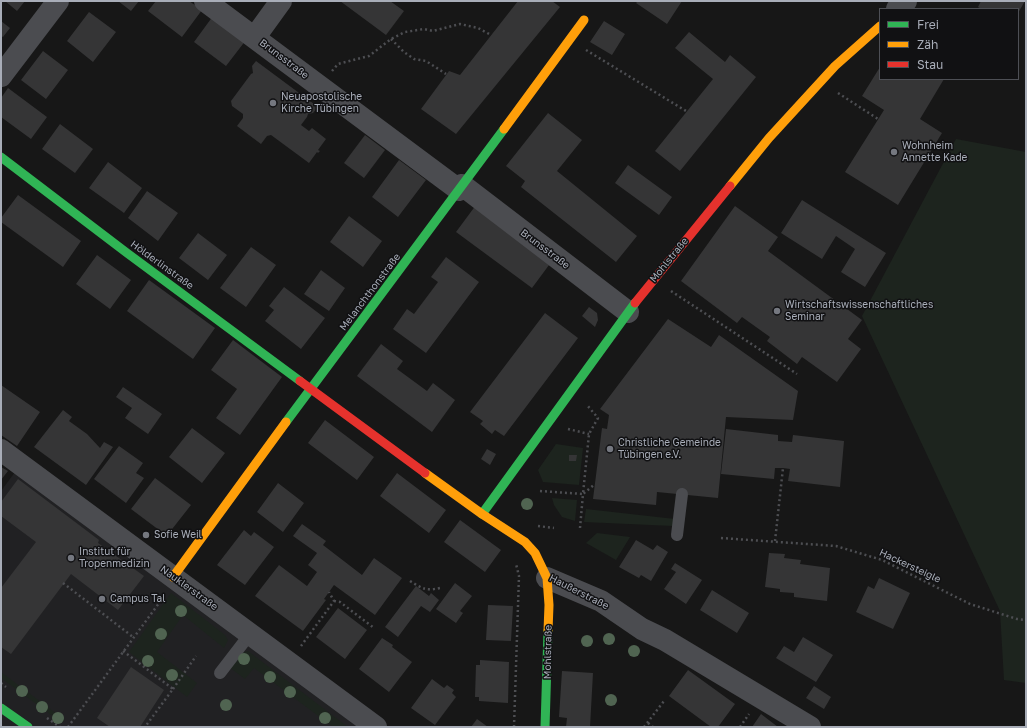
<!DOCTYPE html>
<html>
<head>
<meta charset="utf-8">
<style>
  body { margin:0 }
  #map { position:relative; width:1027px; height:728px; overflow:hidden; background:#171717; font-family:"Golos Text",sans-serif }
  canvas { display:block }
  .frame { position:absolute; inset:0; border:2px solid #a8adb8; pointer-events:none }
  .legend { position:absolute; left:879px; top:8px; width:140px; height:72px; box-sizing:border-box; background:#111113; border:1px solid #4d4f55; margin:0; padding:5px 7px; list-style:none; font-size:12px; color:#a8adb8 }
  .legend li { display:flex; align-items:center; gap:8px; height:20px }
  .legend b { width:20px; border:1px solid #4d4f55 }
</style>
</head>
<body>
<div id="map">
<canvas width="1027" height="728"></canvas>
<div class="frame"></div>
<ul class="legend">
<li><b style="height:5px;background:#30b455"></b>Frei</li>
<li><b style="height:5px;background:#ff9f0a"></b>Zäh</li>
<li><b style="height:5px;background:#e5322d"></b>Stau</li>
</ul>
</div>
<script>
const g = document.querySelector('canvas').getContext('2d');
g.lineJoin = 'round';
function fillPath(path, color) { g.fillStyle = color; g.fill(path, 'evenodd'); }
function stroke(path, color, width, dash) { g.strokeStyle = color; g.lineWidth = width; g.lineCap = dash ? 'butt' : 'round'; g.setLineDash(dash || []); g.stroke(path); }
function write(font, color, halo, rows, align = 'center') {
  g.font = font + ' "Golos Text",sans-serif'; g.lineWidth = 3; g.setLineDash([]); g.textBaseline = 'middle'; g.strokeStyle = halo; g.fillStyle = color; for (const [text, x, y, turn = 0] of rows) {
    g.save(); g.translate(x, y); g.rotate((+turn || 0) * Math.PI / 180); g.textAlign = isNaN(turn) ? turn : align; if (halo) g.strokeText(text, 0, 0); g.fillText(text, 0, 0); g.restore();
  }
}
fillPath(new Path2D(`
  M21,464L376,727H1V491Z`), '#212123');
fillPath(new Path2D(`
  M956,139L1026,152V683L1004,680L1000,611L862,316Z
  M556,444L583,448L579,485L543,482L538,470Z
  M552,498L577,500L575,521L562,517L554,505Z
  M586,509L675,519L673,526L584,522Z
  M597,533L630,537L616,560L586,543Z
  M171,593L225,635L228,640L224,648L183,615L157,652L197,683L187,697L129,652Z
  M248,651L348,727H333L254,668L245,679L229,667L241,653Z
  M1,672L65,720L62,723L1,678Z`), '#1d241e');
fillPath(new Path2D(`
  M5,1H25L17,11Z
  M118,1H139L131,11Z
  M156,1H189L202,10L182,37L148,11Z
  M340,1H390L404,11L386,35Z
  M518,1H552L560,7L456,134L421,109L449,71L460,75Z
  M638,1H682L667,24L636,3Z
  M981,1H1025L1018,13V9H981L978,7Z
  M89,12L116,32L93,62L67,41Z
  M213,16L246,40L226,66L194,42Z
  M1,21L10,28L3,37L1,36Z
  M604,21L625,34L612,55L590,42Z
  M689,32L725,62L730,55L756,77L680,171L655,151L713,79L675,48Z
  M43,51L68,70L46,99L21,80Z
  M256,61L318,107L313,113L308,114L307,117L301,125L309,131L312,128L326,139L318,150L320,151L318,153L317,152L309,163L271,135L267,136L261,144L237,126L243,118V114L232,106L231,101L251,74L253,73L252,66Z
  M880,67V79H944L920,119L942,133L898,205L845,172L884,110L862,96Z
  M8,88L47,117L31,139L1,117V98Z
  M548,113L582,140L557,171L637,236L616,262L521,187L525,181L506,166Z
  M60,124L93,149L75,173L42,149Z
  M365,135L385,150L364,178L344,163Z
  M399,160L426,180L398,217L372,197Z
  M108,162L142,188L124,213L89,188Z
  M628,165L672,197L659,215L615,183Z
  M147,191L178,213L158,241L128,218Z
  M18,195L81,241L63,267L1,222V218Z
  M802,200L886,253L865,287L841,272L855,249L836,236L822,259L781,233Z
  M476,205L552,261L532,288L456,232Z
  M735,206L778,237L768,251L862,320L848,339L861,349L837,382L802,357L797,364L767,341L770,337L742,317L737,323L681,281Z
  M349,216L382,241L363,267L330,242Z
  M198,233L227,255L208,280L179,258Z
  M251,247L276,265L246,307L220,288Z
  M97,255L131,280L110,309L76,284Z
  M446,257L479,282L426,353L393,329L407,309L414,314L438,282L431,277Z
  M321,270L345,288L329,311L304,294Z
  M149,280L215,328L193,359L127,311Z
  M284,287L325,318L301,349L265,321L274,310L269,306Z
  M589,307L597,313L598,320L595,327L582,316Z
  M545,313L578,338L504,436L495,430L492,434L480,424L483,421L470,412Z
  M668,319L711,347L719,335L798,391L793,420L726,417L718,498L657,492L656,505L593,499L602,428L607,429L609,415L600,409Z
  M233,340L282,377L240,435L216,418L237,389L211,370Z
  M381,344L403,361L397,369L427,391L433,383L455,400L432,432L357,376Z
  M1,385L40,412L17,446L1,435Z
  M123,387L162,414L148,434L125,418L132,408L116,397Z
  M63,410L72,417L69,421L87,434L100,448L104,442L113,447L86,485L34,447Z
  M325,420L374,457L357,480L308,443Z
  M192,428L225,453L202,483L169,457Z
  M726,429L778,435V441L792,442L793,435L844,441L840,487L788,481L790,469L783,468H775L774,479L721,474Z
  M119,446L143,463L136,473L144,478L126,503L94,479Z
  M487,449L496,454L490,465L481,459Z
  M569,455H577L576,461H569Z
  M1,467L8,471L1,480Z
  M397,473L446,510L429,533L380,496Z
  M155,478L191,505L169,533H163L131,509Z
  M18,479L99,540L98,543L144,576L118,610L71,574L11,654L1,647V588L36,542L1,516V502Z
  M278,483L304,503L283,532L257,512Z
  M460,520L501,550L485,572L444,542Z
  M302,524L326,541L323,545L362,575L374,558L402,578L375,615L334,585L324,599L326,600L303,631L255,596L279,565L307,586L317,572L308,565L317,553L293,536Z
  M244,530L251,536L254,532L274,547L245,585L217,565Z
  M636,540L653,550L657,545L668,552L651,581L641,575L639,578L619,567Z
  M769,553L785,554L784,558L801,560L800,564L830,568L827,601L794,597V593L780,592V589L765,587Z
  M675,563L702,580L686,604L664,589L676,572L671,569Z
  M879,578L910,593L893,629L856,612L868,586L874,589Z
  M455,583L472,596L460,611L463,613L456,623L436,609Z
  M416,586L429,596L431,593L439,600L430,612L421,606L398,637L385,627Z
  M712,590L749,613L737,633L700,610Z
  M488,605L513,606L511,641L486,640Z
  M338,608L367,630L345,659L316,637Z
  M803,637L833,655L816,682L776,658L784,646L794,652Z
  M382,638L393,645L392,647L412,662L389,692L359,669Z
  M480,660L509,662L508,703L479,701V697H475L476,665H480Z
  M131,667L164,690L140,727H110L97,718Z
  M688,670L735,704L718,727H711L669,696Z
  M562,671L593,673L590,727H566L567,718L559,717Z
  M432,679L444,688L447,685L454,690L452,693L456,697L435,725L411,708Z
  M814,686L831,697L824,709L806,698Z
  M761,714L778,727H752Z
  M477,719L488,727H471Z`), '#353536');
stroke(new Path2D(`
  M391,39L404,52L414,59L426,61L446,74
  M586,50L686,111
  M332,71L338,64L369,56L391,39L405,32L424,29L433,31L460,24L478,28L491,35
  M838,93L878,119
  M671,291L797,374
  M568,429L589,434
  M540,491L583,494L589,434L598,418L587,405
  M538,526L554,528
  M580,528L583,494L595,484
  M721,538L836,546L882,560L970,604L1017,619L1026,620
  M775,541L783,468
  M410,581C423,589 425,591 440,588
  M63,583L133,637
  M334,601L340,602L374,628
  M301,646L334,601L329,592
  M123,651L173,689L145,727
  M1,683L6,687
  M173,689L196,656
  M47,718L60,727
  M648,723L653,727
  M68,727L165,595
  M514,727L519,576L516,564
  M644,727L664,701
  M740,727L749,714`), '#4d4e52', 2.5, [2, 3]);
stroke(new Path2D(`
  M677,535L682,494
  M220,673L250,634`), '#4b4c50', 12);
stroke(new Path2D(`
  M205,1L459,190
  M897,9L906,1
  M255,37L281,1
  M1,76L58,1
  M462,185L628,312
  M1,450L376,727
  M547,578L601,601L642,629L665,640L810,727`), '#4b4c50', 22);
stroke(new Path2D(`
  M1,157L127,253L300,381
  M286,422L504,129
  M482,514L635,303
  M1,708L28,727
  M545,727L548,631`), '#30b455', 9);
stroke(new Path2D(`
  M504,129L584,20
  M730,186L769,138L835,66L880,26
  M425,473L482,514L525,542L535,553L547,578L549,605L548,631
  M173,577L286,422`), '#ff9f0a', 9);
stroke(new Path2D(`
  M635,303L730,186
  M300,381L425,473`), '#e5322d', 9);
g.fillStyle = '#506451';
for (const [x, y] of [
  [527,504],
  [181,611],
  [161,634],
  [609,639],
  [587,641],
  [634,651],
  [244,659],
  [148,661],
  [172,675],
  [270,677],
  [22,691],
  [290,692],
  [611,700],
  [226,705],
  [42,707],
  [58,718],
  [325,718]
]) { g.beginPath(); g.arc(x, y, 6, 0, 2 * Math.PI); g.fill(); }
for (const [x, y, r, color] of [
  [273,103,4,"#757880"],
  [894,152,4,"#757880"],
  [777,311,4,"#757880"],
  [610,449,4,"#757880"],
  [146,535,4,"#757880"],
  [71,558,4,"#757880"],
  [102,599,4,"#757880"]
]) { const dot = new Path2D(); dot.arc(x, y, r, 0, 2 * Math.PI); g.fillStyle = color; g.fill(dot); stroke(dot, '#111113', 1.5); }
write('10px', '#a8adb8', '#111113', [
  ["Brunsstraße",284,59,37],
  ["Brunsstraße",545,249,37],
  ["Mohlstraße",669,260,-51],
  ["Hölderlinstraße",162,265,36],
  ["Melanchthonstraße",370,292,-53],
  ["Hackersteigle",910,566,25],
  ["Nauklerstraße",189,588,36],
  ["Haußerstraße",579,592,27],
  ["Mohlstraße",548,652,-89]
]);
write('10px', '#a8adb8', '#111113', [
  ["Neuapostolische",281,97],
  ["Kirche Tübingen",281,109],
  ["Wohnheim",902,146],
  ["Annette Kade",902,158],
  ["Wirtschaftswissenschaftliches",785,305],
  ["Seminar",785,317],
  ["Christliche Gemeinde",618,443],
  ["Tübingen e.V.",618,455],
  ["Sofie Weil",154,535],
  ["Institut für",79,552],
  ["Tropenmedizin",79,564],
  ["Campus Tal",110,599]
], 'left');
</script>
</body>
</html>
